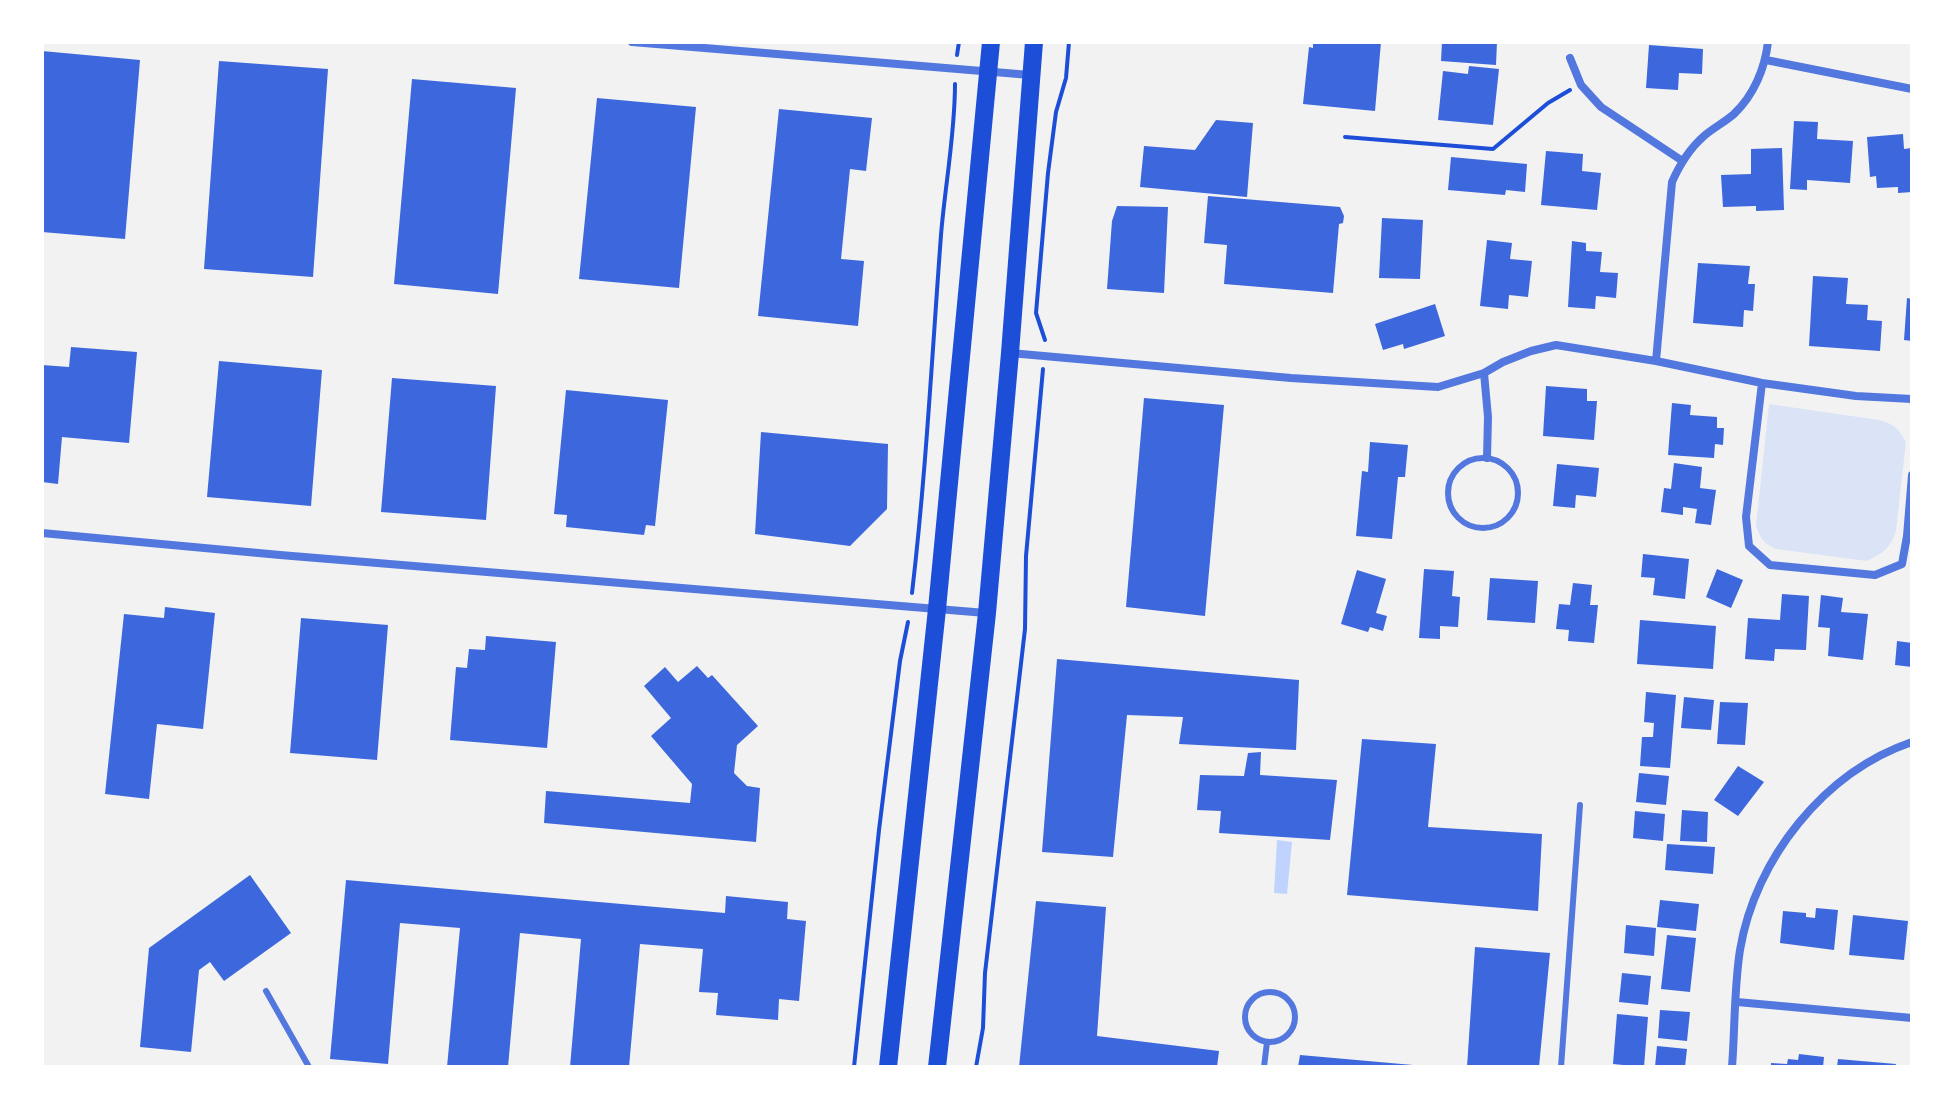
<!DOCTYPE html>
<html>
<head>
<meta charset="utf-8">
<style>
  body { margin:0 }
  #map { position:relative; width:1954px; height:1109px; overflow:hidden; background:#f2f2f2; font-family:Jost,sans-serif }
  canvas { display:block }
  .frame { position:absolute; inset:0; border:44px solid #fff; pointer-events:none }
</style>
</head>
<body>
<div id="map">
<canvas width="1954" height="1109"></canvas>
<div class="frame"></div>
</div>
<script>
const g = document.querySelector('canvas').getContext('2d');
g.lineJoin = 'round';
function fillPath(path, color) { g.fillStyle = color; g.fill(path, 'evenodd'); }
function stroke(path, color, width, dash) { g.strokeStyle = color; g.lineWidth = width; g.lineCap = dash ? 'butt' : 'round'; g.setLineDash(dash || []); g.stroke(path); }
fillPath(new Path2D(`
  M1769,404L1879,420C1894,424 1899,429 1906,442L1896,531C1891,547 1883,554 1867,561L1776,549C1764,544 1760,538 1756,526Z`), '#dbe4f7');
fillPath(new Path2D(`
  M1277,840L1292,842L1287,894L1274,893Z`), '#bfd3fe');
fillPath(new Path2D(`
  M1313,42H1381L1375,111L1303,104L1309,47L1313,48Z
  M1442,42H1497L1496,65L1441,61Z
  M1649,45L1703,49L1702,74L1679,73L1678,90L1646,88Z
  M42,51L140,60L125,239L42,232Z
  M219,61L328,69L313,277L204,269Z
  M1469,66L1499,69L1493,125L1438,120L1443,71L1468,74Z
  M412,79L516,88L498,294L394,284Z
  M597,98L696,107L679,288L579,279Z
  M779,109L872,118L866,171L850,169L841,259L864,261L858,326L758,316Z
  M1216,120L1253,123L1247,197L1140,187L1144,146L1195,150Z
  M1794,121L1818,122L1817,139L1853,141L1850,183L1807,180V190L1790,189Z
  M1903,134L1904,149L1912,148V192L1898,193V187L1877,188L1876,176L1870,177L1867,137Z
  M1782,148L1784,210L1756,211V206L1723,207L1721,175L1751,174V149Z
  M1546,151L1583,154L1582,171L1601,173L1597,210L1541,205Z
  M1451,157L1527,164L1525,192L1506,190L1505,195L1448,190Z
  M1208,196L1340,207L1344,216L1343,223L1339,224L1333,293L1224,284L1227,245L1204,243Z
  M1117,206L1168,207L1164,293L1107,289L1112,221Z
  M1382,218L1423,220L1420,279L1379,278Z
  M1487,240L1512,243L1510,259L1532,261L1528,297L1509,295L1508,309L1480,306Z
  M1572,241L1586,243V251L1602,252L1600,272L1618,273L1616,298L1596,296L1595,309L1568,307Z
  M1698,263L1750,266L1748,284H1755L1753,311L1744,310L1743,327L1693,323Z
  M1813,276L1848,278L1846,304L1868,305L1867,320L1882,321L1880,351L1809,346Z
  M1907,298L1912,299V341L1904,340Z
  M1435,304L1445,336L1404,349L1403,344L1383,350L1375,324Z
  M71,347L137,352L129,443L62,437L58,484L42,482V365L69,367Z
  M219,361L322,370L311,506L207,497Z
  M392,378L496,386L486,520L381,512Z
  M1546,386L1587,389V401H1597L1594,440L1543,436Z
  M566,390L668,400L655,526L646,525L644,535L566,527L567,515L554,514Z
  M1144,398L1224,405L1205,616L1126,607Z
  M1672,403L1691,405L1690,415L1717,417V428H1724L1723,445L1715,444L1714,458L1668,455Z
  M761,432L888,444L887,509L850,546L755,534Z
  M1370,442L1408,445L1405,477H1398L1392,539L1356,536L1362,471L1368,472Z
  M1674,463L1702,467L1700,488L1716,490L1711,525L1695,523L1697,509L1683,507V515L1661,512L1664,488L1671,489Z
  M1557,464L1599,468L1596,497L1576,495L1575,508L1553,506Z
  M1643,554L1689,559L1685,599L1653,595L1655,578L1641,577Z
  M1424,569L1454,571L1452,596L1460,597L1458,627L1440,626V639L1419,638Z
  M1717,569L1743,580L1731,608L1706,597Z
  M1357,570L1386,579L1376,613L1387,616L1383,631L1370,627L1368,632L1341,624Z
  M1490,578L1538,581L1535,623L1487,620Z
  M1573,583L1592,585L1590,605H1598L1594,643L1568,641L1569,630L1556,629L1559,604L1570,605Z
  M1782,594L1809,596L1806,650L1775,649L1774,661L1745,659L1748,618L1780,620Z
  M1821,595L1843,598L1841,612L1868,614L1863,660L1828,656L1830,628L1818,627Z
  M165,607L215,613L203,729L157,724L149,799L105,794L124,614L164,618Z
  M301,618L388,625L377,760L290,753Z
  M1640,620L1716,626L1713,669L1637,664Z
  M486,636L556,642L547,748L450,740L456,667L467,668L469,649L485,650Z
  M1897,641L1912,643V667L1895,665Z
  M1057,659L1299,680L1296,750L1179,744L1183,717L1127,715L1113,857L1042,852Z
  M697,666L708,678L712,675L758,726L737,745L734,773L747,786L760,788L756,842L544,823L546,791L690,803L692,784L651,736L671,718L644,686L665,667L678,682Z
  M1646,692L1676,695L1670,768L1640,766L1642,737H1653L1654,723L1644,722Z
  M1684,697L1714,700L1711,730L1681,728Z
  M1720,702L1748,703L1745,745L1717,744Z
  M1362,739L1436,744L1428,827L1542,834L1538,911L1347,895Z
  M1261,752L1260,775L1337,780L1330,840L1219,833L1221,811L1197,810L1200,775L1244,776L1248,753Z
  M1738,766L1764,782L1738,816L1714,800Z
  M1639,773L1669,776L1666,805L1636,802Z
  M1682,810L1708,812L1707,842L1680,841Z
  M1635,811L1665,814L1663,841L1633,838Z
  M1667,844L1715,847L1713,874L1665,870Z
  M250,875L291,933L224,981L210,962L199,970L191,1052L140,1047L149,948Z
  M346,880L725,913L726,896L788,902L787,919L806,921L799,1001L779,999L778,1020L716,1015L718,993L699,992L703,949L640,944L629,1067H570L581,939L520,933L508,1067H447L460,928L400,923L388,1064L330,1059Z
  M1660,900L1699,904L1696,931L1657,927Z
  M1036,901L1106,907L1097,1036L1219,1051L1217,1067H1019Z
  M1816,908L1838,910L1834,950L1780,943L1783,911L1806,913V917L1815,918Z
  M1853,915L1908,921L1904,960L1849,955Z
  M1626,925L1656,928L1654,956L1624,953Z
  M1667,935L1696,938L1690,992L1661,989Z
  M1475,947L1550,953L1539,1067H1467Z
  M1622,973L1651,976L1648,1005L1619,1002Z
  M1660,1010L1690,1012L1687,1041L1658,1038Z
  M1617,1014L1648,1017L1644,1067L1613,1064Z
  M1657,1046L1687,1049L1685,1067H1655Z
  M1799,1054L1824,1057L1823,1067H1771V1063L1787,1064L1788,1059L1798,1060Z
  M1300,1055L1413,1065V1067H1298Z
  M1838,1059L1896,1064L1895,1067H1837Z`), '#3d67dc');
stroke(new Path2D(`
  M957,55L959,42
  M1345,137L1493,149L1548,103L1570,90
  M1045,340L1036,313L1048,173L1056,112L1066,78L1069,42
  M912,593C926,474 932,355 941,235C945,185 955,135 955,84
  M854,1067L879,830L900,661L908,622
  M976,1067L983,1028L985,973L1025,629L1026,556L1043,369`), '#1d4ed8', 4);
stroke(new Path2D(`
  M1448 493a35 35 0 1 1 70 0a35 35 0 1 1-70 0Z
  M266,991L309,1067
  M1245 1017a25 25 0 1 1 50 0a25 25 0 1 1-50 0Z
  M1264,1067L1267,1042
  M1561,1067L1580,805`), '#5277de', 6);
stroke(new Path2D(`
  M632,42L1030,75
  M1570,58L1581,85L1601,107L1681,160
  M1766,60L1912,89
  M1010,353L1291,378L1438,387L1484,373L1503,362L1531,351L1556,345L1656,361L1762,383L1856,396L1912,399
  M1656,361L1672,182C1680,164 1689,149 1704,136C1713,128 1725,122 1734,114C1754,95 1765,68 1768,42
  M1484,373L1488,417L1487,458
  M1762,383L1746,517L1749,546L1770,565L1875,575L1902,564L1907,536L1912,475
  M42,533L280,555L986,613
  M1737,1002L1912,1018
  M1732,1067C1735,1029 1734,988 1740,950C1755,859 1824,772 1912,742`), '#5277de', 8);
stroke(new Path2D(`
  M888,1067L937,609L991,42
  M937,1067L987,613L1010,353L1034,42`), '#1d4ed8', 18);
</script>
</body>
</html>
